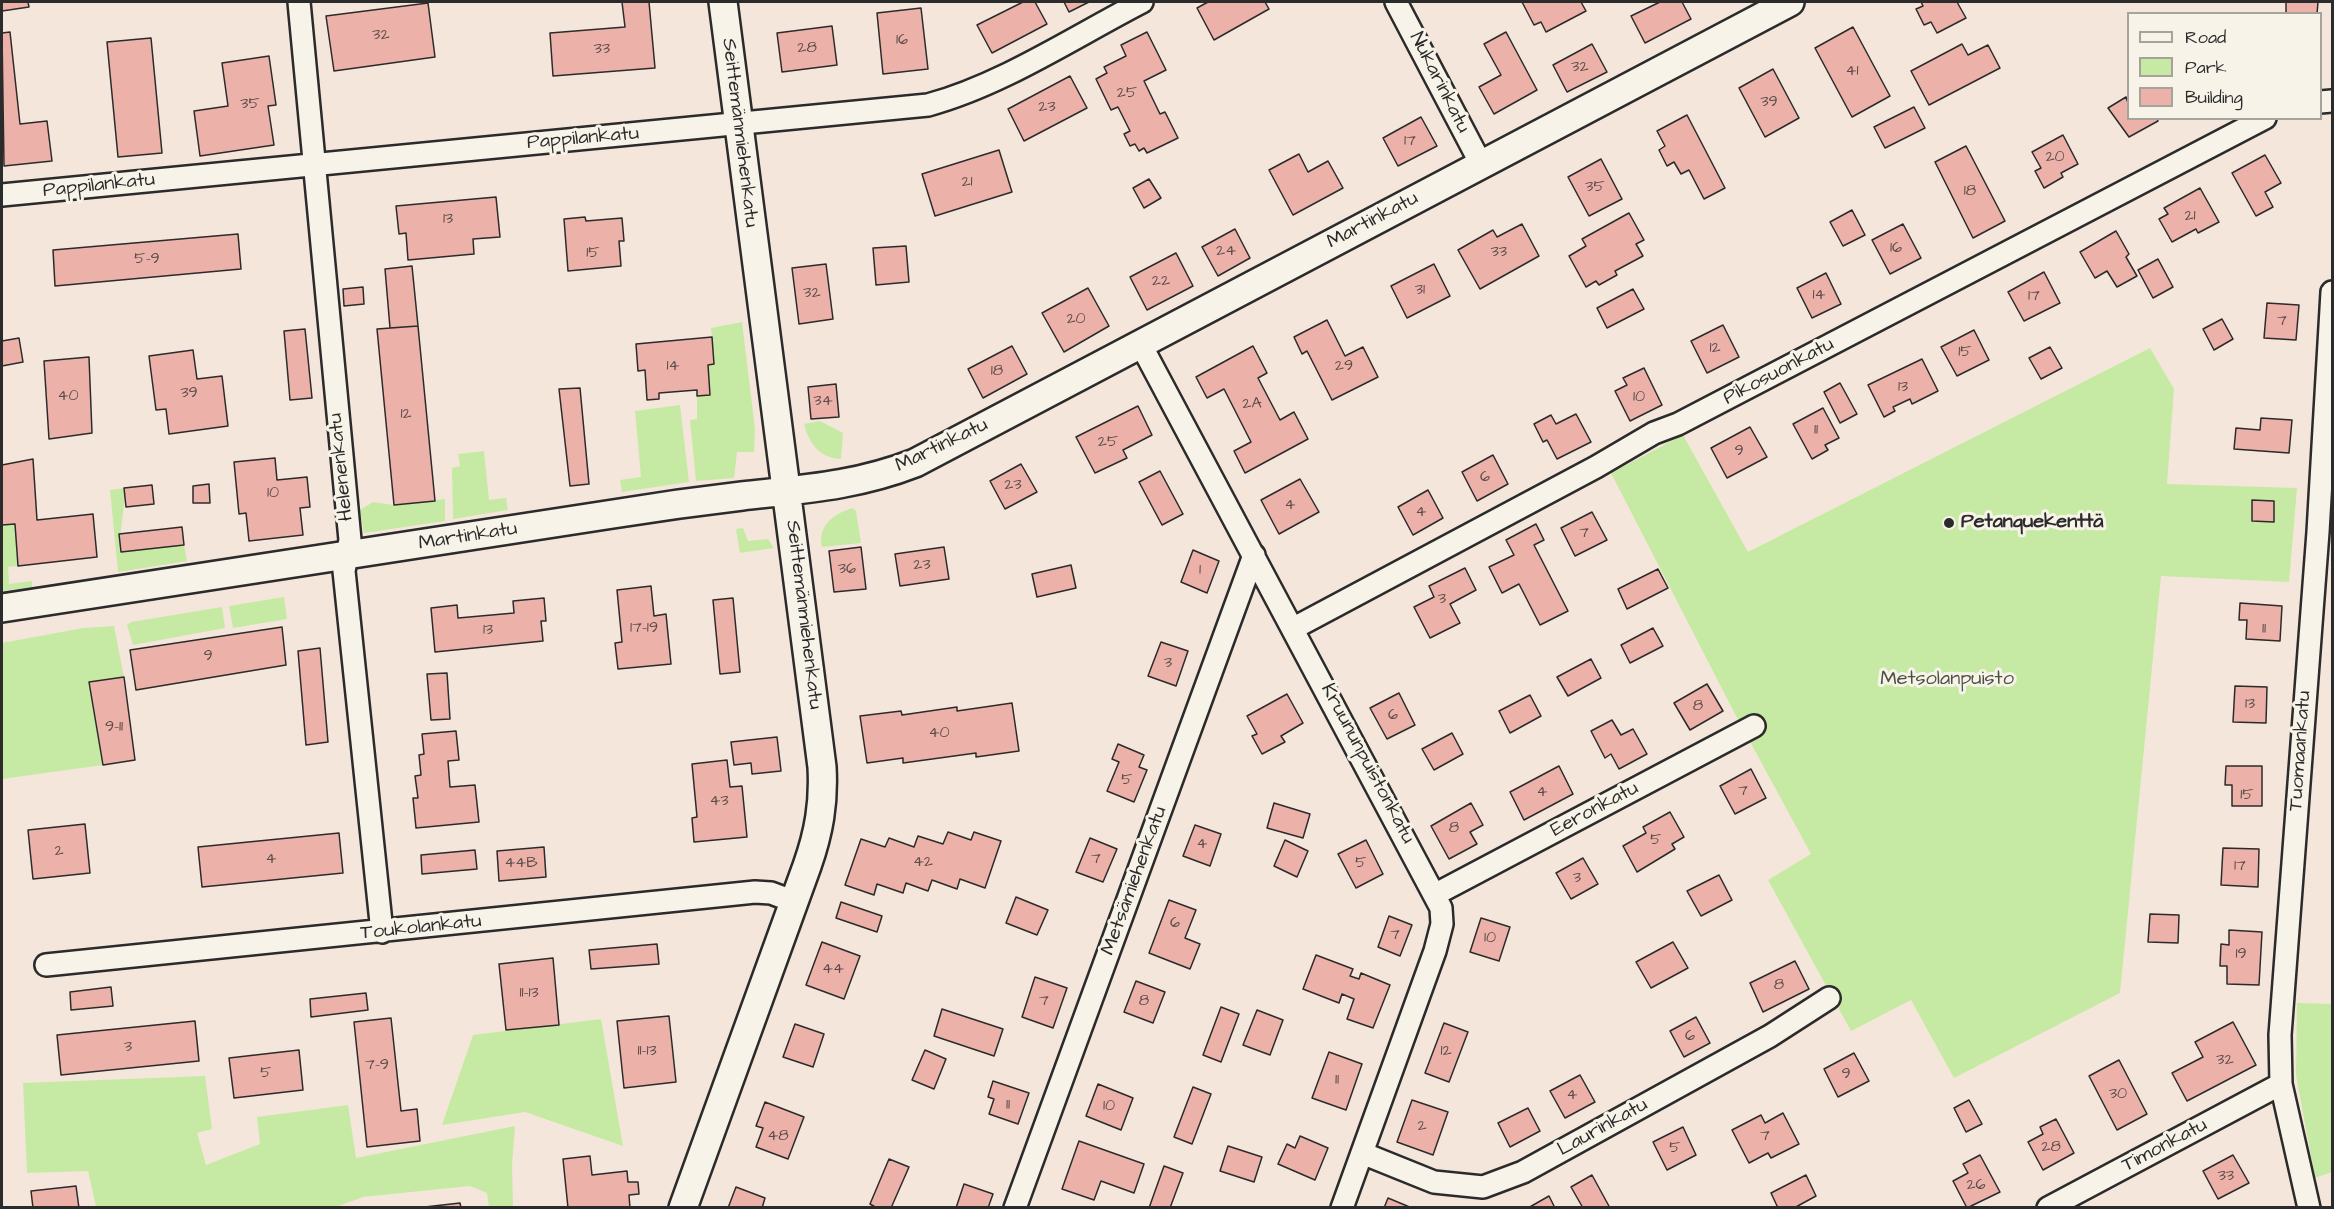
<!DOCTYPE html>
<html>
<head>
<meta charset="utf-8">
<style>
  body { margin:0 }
  #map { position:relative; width:2334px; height:1209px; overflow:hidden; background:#f5e6db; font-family:"Architects Daughter",sans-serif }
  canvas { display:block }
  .frame { position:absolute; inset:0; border:3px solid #2b2b2b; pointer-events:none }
  .legend { position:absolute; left:2127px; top:12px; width:195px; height:108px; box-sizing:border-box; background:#f7f3e8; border:2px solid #a5a39c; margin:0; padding:8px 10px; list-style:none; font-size:18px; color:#2b2b2b }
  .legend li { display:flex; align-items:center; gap:12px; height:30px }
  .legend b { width:30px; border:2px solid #a5a39c }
</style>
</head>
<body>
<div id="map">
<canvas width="2334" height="1209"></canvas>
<div class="frame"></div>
<ul class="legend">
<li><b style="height:8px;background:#f7f3e8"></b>Road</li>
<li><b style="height:16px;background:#c6eaa3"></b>Park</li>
<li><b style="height:16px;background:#ecb1a8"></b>Building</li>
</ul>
</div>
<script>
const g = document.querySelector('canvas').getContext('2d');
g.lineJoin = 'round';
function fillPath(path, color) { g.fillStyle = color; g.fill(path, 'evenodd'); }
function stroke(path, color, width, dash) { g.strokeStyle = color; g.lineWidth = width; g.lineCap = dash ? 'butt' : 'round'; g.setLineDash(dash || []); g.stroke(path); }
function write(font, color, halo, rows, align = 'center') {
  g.font = font + ' "Architects Daughter",sans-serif'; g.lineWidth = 6; g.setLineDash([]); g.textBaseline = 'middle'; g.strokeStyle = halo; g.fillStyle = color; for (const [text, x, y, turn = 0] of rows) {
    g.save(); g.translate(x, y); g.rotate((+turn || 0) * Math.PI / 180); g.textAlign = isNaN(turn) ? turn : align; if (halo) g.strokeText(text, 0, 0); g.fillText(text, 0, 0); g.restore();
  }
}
fillPath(new Path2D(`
  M742,322L755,429L754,452H737L734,478L696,481L690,420L697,419V396L710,395L708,365L714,363L711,328Z
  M2150,348L2174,389L2167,484L2297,488L2289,582L2161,576L2120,993L1954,1078L1911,1000L1851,1031L1768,880L1811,854L1735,714L1611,473L1683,435L1748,552Z
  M680,405L689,482L622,492L620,480L641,477L635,411Z
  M820,421L843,433L841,459C819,458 809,443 804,424Z
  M484,451L489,500L506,498L508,510L453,519L452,468L460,466L458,454Z
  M124,488C126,511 118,530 121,552L184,545L187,561L118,572L110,490Z
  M445,499V521L364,533L360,510L373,502L394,505Z
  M853,508L856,511L861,543L822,547C817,526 834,513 853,508Z
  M15,524L18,566L8,567L9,584L32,581V587L2,591V525Z
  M743,528L748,541L768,539L774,548L740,553L736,529Z
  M284,597L287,619L233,628L229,606Z
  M222,607L225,628L133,645L127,625L131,622Z
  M114,626L124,677L103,765L2,779V643L83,628Z
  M2297,1003L2332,1004V1172L2315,1178L2296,1075Z
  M601,1019L623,1146L525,1112L442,1125L473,1035Z
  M205,1076L212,1129L197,1133L206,1165L260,1144L257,1117L348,1105L356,1158L515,1126L512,1165L513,1207H489L487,1193L470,1186L363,1197L336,1207H96L88,1171L27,1173L23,1083Z`), '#c6eaa3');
const building = new Path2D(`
  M2,2H28L29,7L2,11Z
  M622,2H649L655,68L553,76L550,33L625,27Z
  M1023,2H1035L1047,24L992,53L977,25Z
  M1064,2H1089L1069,12Z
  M1208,2H1265L1269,9L1214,40L1197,8Z
  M1522,2H1581L1586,11L1546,32L1541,22L1534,25Z
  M1660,2H1682L1691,19L1645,43L1631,16Z
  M1921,2H1957L1966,18L1937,33L1931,22L1924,25L1916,9L1923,6Z
  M2286,2H2318L2317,14H2286Z
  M428,3L435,57L334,71L326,16Z
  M921,8L928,69L883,74L877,13Z
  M832,26L837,65L782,72L777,33Z
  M1853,27L1890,96L1852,117L1815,48Z
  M10,32L20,124L47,121L52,161L4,166L2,33Z
  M1147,32L1166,70L1144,81L1160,114L1165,112L1178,138L1147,153L1144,148L1139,151L1135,144L1130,146L1124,134L1130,131L1118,107L1111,110L1096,79L1107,73L1104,67L1126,56L1121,45Z
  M1506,32L1537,90L1494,114L1479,87L1501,75L1484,44Z
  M151,38L162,153L118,157L107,42Z
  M1592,44L1607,72L1567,92L1553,65Z
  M1962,44L1968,55L1988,45L2000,68L1929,105L1911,71Z
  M269,56L276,105L268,106L274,145L200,156L194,111L228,106L222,63Z
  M1773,69L1799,118L1765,137L1739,88Z
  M1070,76L1087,108L1024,141L1008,109Z
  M2126,97L2128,103V118H2157L2158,121L2129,137L2108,108Z
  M1914,107L1925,128L1885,148L1874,127Z
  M1687,115L1725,188L1704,199L1689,170L1681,174L1674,162L1667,166L1659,150L1665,146L1657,131Z
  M1421,117L1437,146L1398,166L1383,138Z
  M2063,135L2078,164L2061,173L2063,177L2044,188L2035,171L2041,168L2032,152Z
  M1966,146L2005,221L1973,238L1935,162Z
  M999,150L1012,192L935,216L922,174Z
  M1299,154L1308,172L1328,161L1343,188L1293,215L1269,170Z
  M2265,155L2281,183L2265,192L2273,207L2256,216L2232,173Z
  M1601,159L1622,199L1589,216L1568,177Z
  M1149,179L1161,198L1144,208L1133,188Z
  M2200,188L2219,222L2198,233L2196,229L2172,242L2159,219L2168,214L2164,208Z
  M496,197L500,237L473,239L474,254L408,260L406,233L399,234L396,206Z
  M1852,210L1865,235L1843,246L1830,222Z
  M1629,213L1644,240L1636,244L1643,256L1615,271L1617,275L1599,285L1596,281L1586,287L1569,256L1586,246L1582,239Z
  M585,217L586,221L622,218L624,241H619L621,266L568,271L564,219Z
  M1522,224L1539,256L1480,289L1458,250L1493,230L1497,237Z
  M1903,224L1921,258L1890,274L1872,240Z
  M1235,229L1250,258L1218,276L1202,247Z
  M2116,231L2129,254L2126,257L2137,276L2117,287L2107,271L2095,278L2080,252Z
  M238,234L241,269L55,286L53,250Z
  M906,246L909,282L876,285L873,248Z
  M1176,253L1193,286L1147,310L1130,277Z
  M2158,259L2173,287L2153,298L2138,270Z
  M826,264L833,319L799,324L792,268Z
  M1434,264L1450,296L1407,318L1391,286Z
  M412,266L418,326L390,328L385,269Z
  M2044,272L2060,303L2024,321L2008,292Z
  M1826,273L1841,304L1812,318L1797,288Z
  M363,287L364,304L344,306L343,289Z
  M1088,288L1109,326L1064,352L1042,313Z
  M1633,289L1644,309L1607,328L1597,308Z
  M2267,303L2299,305L2296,340L2264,338Z
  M2222,319L2233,339L2214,350L2203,329Z
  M1327,320L1345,356L1363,347L1378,377L1332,400L1307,351L1302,354L1294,337Z
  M1723,325L1739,357L1707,373L1691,341Z
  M418,326L435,501L394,505L377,329Z
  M305,329L312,398L290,400L284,331Z
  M1974,330L1989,360L1957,376L1941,347Z
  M712,337L714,364L708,365L710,395L697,396V390L659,393V399L647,400L645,370L638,371L636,344Z
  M19,338L23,362L2,366V341Z
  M1012,346L1027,374L983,398L968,369Z
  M1253,346L1267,373L1258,378L1280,420L1294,412L1308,439L1245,473L1234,451L1251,442L1224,389L1207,398L1196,377Z
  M2050,347L2062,368L2041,379L2029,358Z
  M193,350L197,379L222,376L228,426L169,434L166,409L156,410L149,356Z
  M89,357L92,433L49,439L44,361Z
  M1922,359L1938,391L1912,404L1910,399L1893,407L1895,411L1884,417L1868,385Z
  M1644,368L1662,405L1630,421L1615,391L1627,385L1623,378Z
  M1840,383L1857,414L1840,423L1824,392Z
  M836,384L839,417L811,419L808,387Z
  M580,388L589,484L570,486L559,389Z
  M1138,406L1152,435L1123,450L1127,458L1095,473L1076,437Z
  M1823,408L1839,438L1825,445L1828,450L1812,459L1793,424Z
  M1576,414L1591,442L1557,459L1547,440L1543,442L1534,424L1551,415L1556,424Z
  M2261,418L2292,420L2289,453L2234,449L2236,428L2260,430Z
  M1750,427L1767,457L1727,478L1711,448Z
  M1493,455L1508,484L1477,501L1462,472Z
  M275,458L277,480L307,477L310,507L300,508L303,535L249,541L246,513L239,514L234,462Z
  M33,459L37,520L93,514L97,557L18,566L15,524L2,525V465Z
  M1021,464L1037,492L1005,509L990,481Z
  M1160,471L1183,514L1162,525L1139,482Z
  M1300,479L1319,512L1279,534L1261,500Z
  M209,484L210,503H193V486Z
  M152,485L154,504L126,507L124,488Z
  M1428,490L1443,518L1413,535L1398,507Z
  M2252,500L2274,501V522L2252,521Z
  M1592,512L1607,540L1575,556L1561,528Z
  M1536,524L1544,540L1534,545L1568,611L1540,625L1519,584L1502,593L1489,567L1514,555L1506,540Z
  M182,527L184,545L121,552L119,534Z
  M861,547L866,589L834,592L829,551Z
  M944,547L949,579L900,586L895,554Z
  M1193,550L1219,561L1207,593L1181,582Z
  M1071,565L1076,588L1037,597L1032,574Z
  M1465,568L1476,590L1450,604L1460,623L1430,638L1414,607L1434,597L1429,586Z
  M1658,569L1668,588L1627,609L1618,589Z
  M651,586L654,616L666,614L671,664L618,669L615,643L622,642L617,590Z
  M544,598L546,621H541L543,641L435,652L431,608L457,605L458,618L514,613L513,601Z
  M733,598L740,672L720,674L713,600Z
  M2240,603L2282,606L2280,641L2246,639L2247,620H2239Z
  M282,627L286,665L136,690L130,650Z
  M1653,628L1663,646L1630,663L1621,645Z
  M1161,642L1188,651L1176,686L1148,676Z
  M320,648L328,742L306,745L298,651Z
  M1591,659L1601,678L1568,696L1557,677Z
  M447,673L450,719L431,720L427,674Z
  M124,677L135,760L103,765L89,682Z
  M1707,684L1723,711L1690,730L1674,703Z
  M2235,686L2267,687L2266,723L2233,722Z
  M1399,693L1415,725L1387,739L1370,708Z
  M1287,694L1303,723L1281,736L1285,742L1262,754L1252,736L1257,734L1247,716Z
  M1530,695L1541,716L1510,733L1499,711Z
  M1012,703L1019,751L976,757V753L903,763V758L867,763L860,716L901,711L902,715L957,707V711Z
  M1612,720L1621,735L1633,729L1647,754L1619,769L1611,754L1605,758L1591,731Z
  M456,731L459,760L448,761L450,787L475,785L479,822L416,828L413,798H418L415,776L421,775L419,755L424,754L422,734Z
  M1452,733L1463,754L1434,770L1422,749Z
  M777,737L781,771L752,774L751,763L734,765L731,742Z
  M1118,744L1144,755L1139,767L1147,770L1134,802L1107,791L1119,762L1112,759Z
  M727,760L730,787L742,786L747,837L694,842L692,818L697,817L692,764Z
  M1559,766L1573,794L1524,820L1510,792Z
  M2226,766H2262V806H2232V785H2225Z
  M1751,769L1766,798L1735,814L1720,786Z
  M1274,803L1310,814L1303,838L1267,828Z
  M1471,803L1483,825L1470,832L1477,844L1449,859L1431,826Z
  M1670,812L1684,837L1672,844L1675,849L1637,872L1623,846L1646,833L1643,827Z
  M85,824L90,873L33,879L28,830Z
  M1195,825L1221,834L1210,866L1183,856Z
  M948,832L971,840L974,832L1001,841L985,888L960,879L957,889L932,880L928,891L906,883L903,893L877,884L874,895L845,885L861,839L885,847L889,838L914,847L918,836L943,844Z
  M339,833L343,873L202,887L198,847Z
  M1090,838L1117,849L1103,882L1076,872Z
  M1285,840L1308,851L1297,877L1274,866Z
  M1366,840L1383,874L1356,888L1338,854Z
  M544,847L546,877L499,881L497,851Z
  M2223,848L2259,849L2258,887L2221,885Z
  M475,850L477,869L422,874L421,855Z
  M1583,858L1598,884L1571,899L1556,873Z
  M1719,875L1732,900L1701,916L1687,891Z
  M1016,897L1048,910L1037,935L1006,923Z
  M1169,900L1196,910L1185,938L1200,944L1190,969L1149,953Z
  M841,902L882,916L877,932L836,918Z
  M2150,914L2179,915L2178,943L2148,942Z
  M1389,916L1412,925L1400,956L1378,947Z
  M1481,918L1510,927L1499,961L1470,952Z
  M2229,930L2262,932L2259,985L2227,984V966H2220L2221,944L2229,945Z
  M822,942L860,956L844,999L806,985Z
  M1673,942L1688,968L1651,988L1636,962Z
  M657,944L659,964L591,969L589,950Z
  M1316,955L1353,969L1350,976L1359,979L1361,973L1390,985L1373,1028L1347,1019L1354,999L1342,994L1339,1003L1303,989Z
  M553,958L559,1025L506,1030L499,964Z
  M1795,961L1809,989L1763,1012L1750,983Z
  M1035,977L1067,988L1053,1028L1022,1017Z
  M1136,981L1165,992L1153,1023L1124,1012Z
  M111,987L113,1006L71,1010L70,992Z
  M366,993L368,1010L311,1017L310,999Z
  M1221,1007L1239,1014L1221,1062L1203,1055Z
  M942,1009L1003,1029L994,1056L934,1036Z
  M1257,1010L1283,1020L1270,1055L1243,1045Z
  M669,1016L676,1082L624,1088L617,1021Z
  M1696,1017L1710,1043L1684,1057L1670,1031Z
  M391,1018L401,1111L417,1109L420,1141L367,1147L354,1022Z
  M195,1021L199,1061L61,1075L57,1035Z
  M2233,1022L2256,1065L2187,1101L2172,1073L2203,1057L2195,1042Z
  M1444,1023L1468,1032L1449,1082L1425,1073Z
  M795,1024L824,1034L813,1067L783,1057Z
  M299,1050L303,1090L234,1098L229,1058Z
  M925,1050L946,1059L934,1089L912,1080Z
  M1329,1052L1362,1064L1346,1110L1312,1098Z
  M1854,1053L1869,1081L1838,1097L1824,1069Z
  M2119,1060L2147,1114L2117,1130L2089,1076Z
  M1580,1075L1595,1102L1565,1118L1550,1091Z
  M993,1081L1029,1093L1018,1124L989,1114L994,1099L988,1097Z
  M1098,1084L1133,1098L1121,1130L1086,1116Z
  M1193,1087L1211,1094L1192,1144L1174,1137Z
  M1412,1100L1448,1112L1433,1155L1397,1142Z
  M1969,1100L1982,1124L1966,1132L1954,1108Z
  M765,1102L804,1117L788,1159L756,1147L763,1128L756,1126Z
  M1528,1108L1540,1131L1510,1147L1498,1123Z
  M1783,1113L1799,1144L1771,1158L1768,1153L1749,1163L1732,1130L1761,1115L1765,1123Z
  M2056,1119L2074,1153L2043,1170L2028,1142L2043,1134L2040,1127Z
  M1683,1127L1696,1155L1667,1170L1653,1142Z
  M1300,1136L1328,1148L1315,1180L1278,1164L1287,1144L1295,1148Z
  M1079,1141L1144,1164L1134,1193L1101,1181L1094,1200L1062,1189Z
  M1228,1146L1262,1157L1254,1182L1220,1171Z
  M1980,1155L2000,1192L1967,1208L1953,1181L1968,1173L1963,1164Z
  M2233,1155L2249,1183L2218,1199L2203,1171Z
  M590,1156L592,1175L627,1171L628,1182H638L639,1194L629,1195L630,1208H568L563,1159Z
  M889,1159L909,1167L891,1208H877L870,1204Z
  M1164,1166L1183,1173L1170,1208H1149Z
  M1592,1175L1610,1208H1583L1571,1187Z
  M1806,1175L1816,1196L1794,1208H1778L1771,1193Z
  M964,1184L993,1194L988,1208H956Z
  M76,1186L79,1208H33L31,1191Z
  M736,1187L765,1198L762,1208H728Z
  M1549,1196L1555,1208H1528Z
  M1388,1198L1412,1208H1384Z
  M460,1203L461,1208H416Z`);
fillPath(building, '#ecb1a8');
stroke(building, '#2b2b2b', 1.5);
const minor = new Path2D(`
  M299,2L350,540L344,571L382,932
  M1396,2L1481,164
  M2320,102L2332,101
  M2,195L928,105C1002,85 1074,37 1142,2
  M1140,343L1441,908L1442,924L1435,951L1342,1208
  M1294,628L1596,467L1654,433L1678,424L2265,118
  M1436,894L1754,726
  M46,965L755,892L771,893L795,902
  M1362,1153L1434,1182L1483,1187L1523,1172L1770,1036L1829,998
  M1015,1208L1254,555
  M2048,1208L2281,1084
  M2309,1208L2281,1084L2280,1035L2318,532L2332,292`);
const tertiary = new Path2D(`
  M2,608C206,578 409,544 613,514C656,507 699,501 742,496C804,489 856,486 915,463L1790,2
  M683,1208L807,866C819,832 824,803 822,767L723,2`);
stroke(minor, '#2b2b2b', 26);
stroke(tertiary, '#2b2b2b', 32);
stroke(minor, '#f7f3e8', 21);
stroke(tertiary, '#f7f3e8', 27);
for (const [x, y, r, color] of [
  [1949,523,6,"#2b2b2b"]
]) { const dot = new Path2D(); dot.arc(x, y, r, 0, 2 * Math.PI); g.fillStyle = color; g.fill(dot); stroke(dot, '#f7f3e8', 2); }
write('16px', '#5b4c4a', null, [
  ["32",381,36],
  ["16",902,41],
  ["28",807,49],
  ["33",602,50],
  ["32",1580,68],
  ["41",1852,72],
  ["25",1127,94],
  ["39",1769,103],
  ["35",250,105],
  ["23",1047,108],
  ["17",1410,142],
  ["20",2055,158],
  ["21",967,183],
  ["35",1595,188],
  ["18",1970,192],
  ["21",2190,217],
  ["13",448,220],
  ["16",1896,249],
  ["24",1226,252],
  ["33",1499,253],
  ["15",593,254],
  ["5-9",147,260],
  ["22",1161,282],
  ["31",1420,291],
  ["32",812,294],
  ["14",1819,296],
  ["17",2034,297],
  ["20",1076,320],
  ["7",2282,322],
  ["12",1715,349],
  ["15",1965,353],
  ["14",673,367],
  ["29",1344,367],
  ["18",997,372],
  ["13",1903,388],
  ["39",189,394],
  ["40",68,397],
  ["10",1639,398],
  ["34",823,402],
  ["2A",1252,405],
  ["12",406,415],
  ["11",1816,431],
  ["25",1108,443],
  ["9",1739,452],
  ["6",1485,478],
  ["23",1013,486],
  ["10",273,494],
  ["4",1290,506],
  ["4",1421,513],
  ["7",1584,534],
  ["23",922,566],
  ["36",847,570],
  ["1",1200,571],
  ["3",1442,600],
  ["17-19",644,629],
  ["11",2264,630],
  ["13",488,631],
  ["9",208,657],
  ["3",1168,664],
  ["13",2250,705],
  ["8",1698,707],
  ["6",1393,716],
  ["9-11",114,728],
  ["40",939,734],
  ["5",1127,781],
  ["7",1743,792],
  ["4",1542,793],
  ["15",2247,796],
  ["43",719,802],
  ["8",1454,829],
  ["5",1656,841],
  ["4",1202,845],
  ["2",59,852],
  ["4",271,860],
  ["7",1096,860],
  ["42",923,863],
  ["44B",521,864],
  ["5",1361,864],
  ["17",2240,867],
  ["3",1577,879],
  ["6",1175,924],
  ["7",1395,936],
  ["10",1490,939],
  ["19",2241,955],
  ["44",833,970],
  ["8",1779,986],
  ["11-13",529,994],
  ["7",1044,1002],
  ["8",1144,1002],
  ["6",1690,1037],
  ["3",128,1048],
  ["11-13",647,1052],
  ["12",1446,1052],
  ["32",2225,1061],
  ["7-9",377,1066],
  ["5",266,1074],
  ["9",1846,1075],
  ["11",1337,1081],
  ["30",2118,1095],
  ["4",1572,1096],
  ["11",1008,1106],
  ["10",1109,1107],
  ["2",1422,1127],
  ["48",778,1137],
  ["7",1765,1137],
  ["28",2051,1148],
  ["5",1675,1149],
  ["33",2226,1177],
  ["26",1976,1186]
]);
write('20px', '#2b2b2b', '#f7f3e8', [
  ["Nukarinkatu",1439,83,63],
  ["Seittemänmiehenkatu",739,133,83],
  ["Pappilankatu",583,139,-5],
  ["Pappilankatu",99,186,-6],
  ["Martinkatu",1373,221,-28],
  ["Pikosuonkatu",1779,372,-28],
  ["Martinkatu",942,446,-26],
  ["Helenenkatu",342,467,-96],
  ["Martinkatu",468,537,-9],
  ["Seittemänmiehenkatu",803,615,83],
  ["Tuomaankatu",2301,751,-86],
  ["Kruununpuistonkatu",1367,764,62],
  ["Eeronkatu",1595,810,-28],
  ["Metsämiehenkatu",1135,881,-70],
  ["Toukolankatu",421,928,-6],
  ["Laurinkatu",1603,1128,-29],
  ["Timonkatu",2165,1146,-28]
]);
write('bold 20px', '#2b2b2b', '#f7f3e8', [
  ["Petanquekenttä",1961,523]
], 'left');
write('20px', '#4a5143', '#f7f3e8', [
  ["Metsolanpuisto",1947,680]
]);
</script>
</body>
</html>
